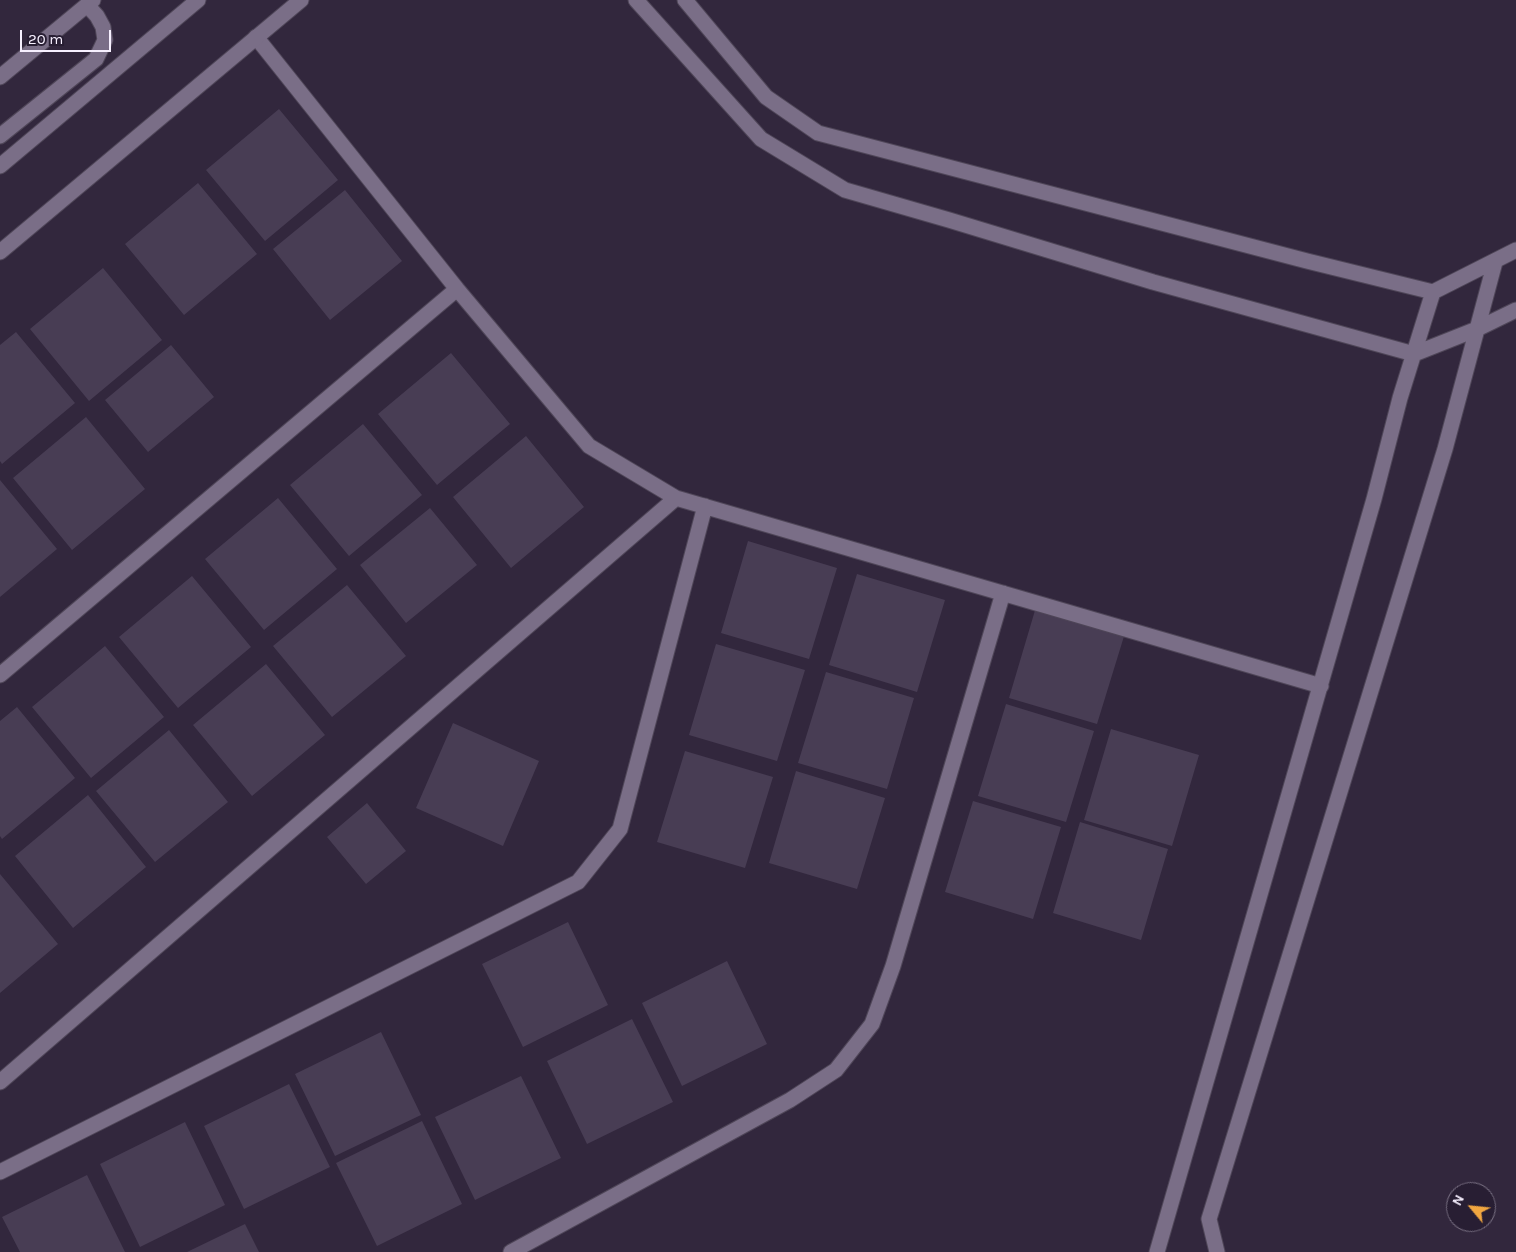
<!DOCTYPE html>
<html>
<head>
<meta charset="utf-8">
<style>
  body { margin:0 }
  #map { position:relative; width:1516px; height:1252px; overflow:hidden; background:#32273d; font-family:Karla,sans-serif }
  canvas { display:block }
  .north { position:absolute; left:1446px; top:1182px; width:50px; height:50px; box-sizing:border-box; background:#281e33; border:1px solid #7b7285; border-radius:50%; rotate:298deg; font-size:14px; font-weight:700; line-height:20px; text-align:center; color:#f7f0ff }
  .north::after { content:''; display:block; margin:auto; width:18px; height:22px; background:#f1a640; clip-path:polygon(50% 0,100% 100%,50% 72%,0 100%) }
  .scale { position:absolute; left:20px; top:30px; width:91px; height:22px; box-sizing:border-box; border:2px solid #f7f0ff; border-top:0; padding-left:6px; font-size:15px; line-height:18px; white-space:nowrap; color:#f7f0ff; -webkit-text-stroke:4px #281e33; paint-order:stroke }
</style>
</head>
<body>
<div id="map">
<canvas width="1516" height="1252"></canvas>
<div class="north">N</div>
<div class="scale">20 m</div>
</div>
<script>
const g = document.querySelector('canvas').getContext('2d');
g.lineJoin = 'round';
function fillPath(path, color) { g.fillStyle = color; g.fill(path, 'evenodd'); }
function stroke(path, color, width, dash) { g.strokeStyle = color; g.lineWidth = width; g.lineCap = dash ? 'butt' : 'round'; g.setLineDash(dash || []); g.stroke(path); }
fillPath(new Path2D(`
  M279,109L338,180L265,241L206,170Z
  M198,183L257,254L184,315L125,244Z
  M345,190L402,261L330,320L273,249Z
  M103,268L162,340L89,401L30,329Z
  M16,332L75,403L2,464L0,461V345Z
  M171,345L214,397L148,452L105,400Z
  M451,353L510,424L437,485L378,414Z
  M86,417L145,489L72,550L13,478Z
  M363,424L422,495L349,556L290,485Z
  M526,436L584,507L511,568L453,497Z
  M0,480L57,549L0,597Z
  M278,498L337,569L264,630L205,559Z
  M430,508L477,565L406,623L360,565Z
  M748,541L837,568L809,659L721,633Z
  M857,574L945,600L917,692L829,665Z
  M192,576L251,647L178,708L119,637Z
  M347,585L406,656L332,717L273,646Z
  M1036,607L1125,633L1097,724L1009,698Z
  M716,644L805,670L777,761L689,735Z
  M105,646L164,717L91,778L32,707Z
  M266,664L325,735L252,796L193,725Z
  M826,672L914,698L887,789L798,763Z
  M1006,704L1094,731L1066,822L978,796Z
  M17,707L75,778L2,839L0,836V721Z
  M453,723L539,761L503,846L416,808Z
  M1111,729L1199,755L1172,846L1084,820Z
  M169,730L228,802L155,862L96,791Z
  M685,751L773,777L745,868L657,842Z
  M796,771L885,798L857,889L769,863Z
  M88,795L146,867L73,928L15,856Z
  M973,801L1061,827L1033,919L945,892Z
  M367,803L406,851L366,884L327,837Z
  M1080,822L1168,849L1141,940L1053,913Z
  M0,874L58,944L0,993Z
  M568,922L608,1005L523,1047L482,964Z
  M727,961L767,1044L682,1086L642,1003Z
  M632,1019L673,1102L587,1144L547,1061Z
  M381,1032L421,1115L335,1156L295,1074Z
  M521,1076L561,1158L475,1200L435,1117Z
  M289,1084L330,1167L244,1209L204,1126Z
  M422,1121L462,1204L377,1246L336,1163Z
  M185,1122L225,1205L140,1247L100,1164Z
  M87,1175L125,1252H20L2,1217Z
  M245,1224L259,1252H187Z`), '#483d54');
const street = new Path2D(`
  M636,0L761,139L845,190L949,220L1153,282L1414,354L1477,329L1516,310
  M685,0L766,97L818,133L1307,261L1433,292L1516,250
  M256,37L457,289L589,446L676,498L1321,686
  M0,675L457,289
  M0,1082L676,498
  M0,1172L578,882L620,829L705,506
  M511,1252L790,1100L836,1070L872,1024L893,966L1003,593
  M1157,1252L1374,499L1400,398L1433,292
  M1217,1252L1209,1219L1445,449L1495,262`);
const secondary = new Path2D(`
  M0,77L93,0
  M0,136L96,59L105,40L103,27L97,16L87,5
  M0,166L198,0
  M0,252L301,0`);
stroke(street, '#4f4658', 17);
stroke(secondary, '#4f4658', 17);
stroke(street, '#7a6e87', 15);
stroke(secondary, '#7a6e87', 15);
</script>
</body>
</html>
